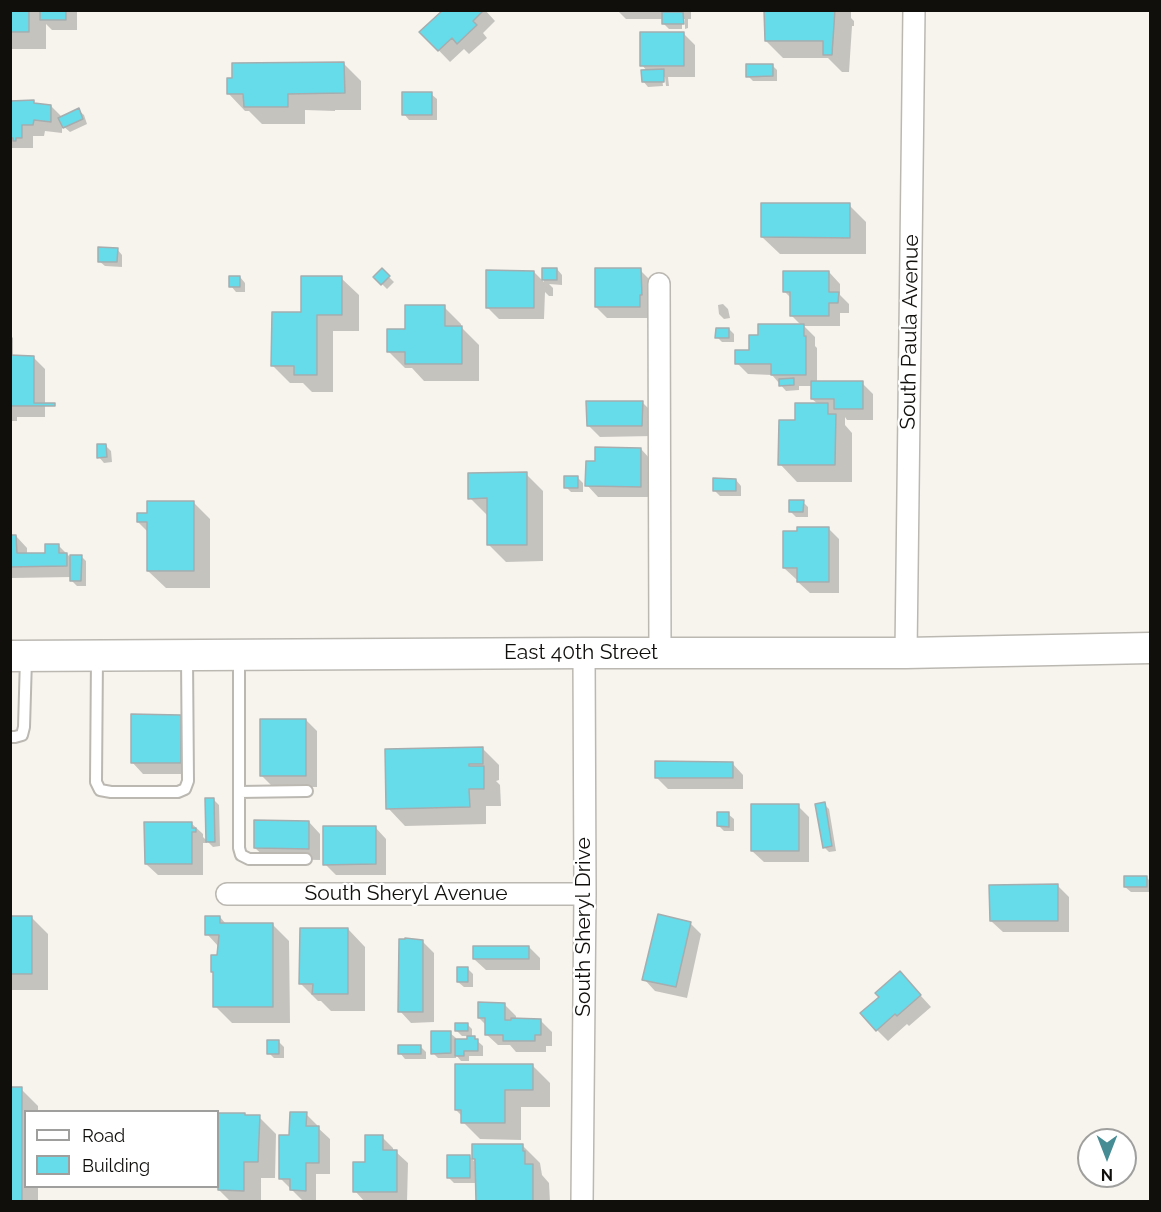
<!DOCTYPE html>
<html>
<head>
<meta charset="utf-8">
<style>
  body { margin:0 }
  #map { position:relative; width:1161px; height:1212px; overflow:hidden; background:#f7f4ee; font-family:Raleway,sans-serif }
  canvas { display:block }
  .frame { position:absolute; inset:0; border:12px solid #100f0c; pointer-events:none }
  .legend { position:absolute; left:24px; top:1110px; width:195px; height:78px; box-sizing:border-box; background:#fff; border:2px solid #9f9f9e; margin:0; padding:8px 10px; list-style:none; font-size:18px; color:#100f0c }
  .legend li { display:flex; align-items:center; gap:12px; height:30px }
  .legend b { width:30px; border:2px solid #9f9f9e }
  .north { position:absolute; left:1077px; top:1128px; width:60px; height:60px; box-sizing:border-box; background:#fff; border:2px solid #9f9f9e; border-radius:50%; rotate:180deg; font-size:16px; font-weight:700; line-height:24px; text-align:center; color:#100f0c }
  .north::after { content:''; display:block; margin:auto; width:21px; height:27px; background:#468c95; clip-path:polygon(50% 0,100% 100%,50% 72%,0 100%) }
</style>
</head>
<body>
<div id="map">
<canvas width="1161" height="1212"></canvas>
<div class="frame"></div>
<ul class="legend">
<li><b style="height:8px;background:#fff"></b>Road</li>
<li><b style="height:16px;background:#66dbea"></b>Building</li>
</ul>
<div class="north">N</div>
</div>
<script>
const g = document.querySelector('canvas').getContext('2d');
g.lineJoin = 'round';
function fillPath(path, color) { g.fillStyle = color; g.fill(path, 'evenodd'); }
function stroke(path, color, width, dash) { g.strokeStyle = color; g.lineWidth = width; g.lineCap = dash ? 'butt' : 'round'; g.setLineDash(dash || []); g.stroke(path); }
function write(font, color, halo, rows, align = 'center') {
  g.font = font + ' Raleway,sans-serif'; g.lineWidth = 4.5; g.setLineDash([]); g.textBaseline = 'middle'; g.strokeStyle = halo; g.fillStyle = color; for (const [text, x, y, turn = 0] of rows) {
    g.save(); g.translate(x, y); g.rotate((+turn || 0) * Math.PI / 180); g.textAlign = isNaN(turn) ? turn : align; if (halo) g.strokeText(text, 0, 0); g.fillText(text, 0, 0); g.restore();
  }
}
fillPath(new Path2D(`
  M10,10H77V30H52L46,24V49H10Z
  M445,10H485L495,21L483,33L487,38L469,54L464,49L450,62L421,32Z
  M617,10H691V19H688V28L685,29V19H682V29H669L664,24V19H626Z
  M766,10H851V18L854,21V26H852L849,72H842L828,58H783L766,41Z
  M684,34L695,45V77H668L669,86H666L665,77H662L663,86L648,87L643,81L647,71L642,65Z
  M344,64L361,81V110H335V111L305,110V124H262L249,111H245L228,93Z
  M772,65L777,70V81H753L748,76Z
  M431,94L437,99V120H409L404,114Z
  M10,102H33L36,105L51,106L62,117L78,110L84,115L87,124L70,132L62,125V133L45,131L44,136H33V148H10Z
  M849,205L866,222V254H780L762,237Z
  M117,249L122,255V267L105,266L99,261Z
  M544,269H557L562,275V285L549,284L553,288V296H549L545,292L544,319H499L487,307L534,272L544,282Z
  M382,270L394,282L387,289L375,277Z
  M640,270L651,281V318H607L596,307Z
  M829,272L840,284V295L849,304V313H840V326H804L815,337V346L817,348V383H862L873,394V420H847L845,417V425L852,433V482H797L780,464L797,421L818,404L812,399V386H799V390L786,391L772,375L748,374L737,363L750,351L760,336L802,326L791,315V298L784,291Z
  M240,277L245,283V292H236L231,286Z
  M341,278L359,295V331H333V392H312L303,383H290L273,366L302,314Z
  M723,304L728,309L730,318L724,319L719,314L718,305Z
  M444,307L461,324V327L479,345V381H424L412,368H405L388,351L406,331Z
  M729,329L734,334V342H722L717,337Z
  M10,335L13,338V357H33L45,369V417H17V421H10Z
  M642,402L653,413V436L600,437L588,425Z
  M106,446L111,451L112,462L104,463L99,457Z
  M641,449L652,461L651,497H598L587,485L596,463Z
  M526,474L543,491V561L506,562L489,545L487,515L470,498Z
  M577,477L583,483V492H571L566,487Z
  M736,480L741,486V496H720L714,490Z
  M193,502L210,519V588H166L148,571V532L138,522L148,514Z
  M803,502L808,507V517H796L790,511Z
  M828,528L839,539V593H810L798,582V579H796L784,568L798,533Z
  M16,536L27,548V555L46,554L58,545L72,559L81,556L86,561V586H77L72,581V577L12,578L10,577V537Z
  M181,716L192,728V774H143L132,762Z
  M306,720L317,731V787H273L261,775Z
  M482,748L499,765V780L496,781L500,785L501,806H486V824L405,826L388,808Z
  M732,763L743,775V789H668L656,777Z
  M213,799L219,805L220,846L213,847L208,842Z
  M824,804L829,809L836,851L829,852L824,847Z
  M798,806L809,817V862H764L752,851Z
  M728,814L734,819V831H724L719,826Z
  M309,822L320,834V860L267,859L255,848Z
  M191,823L203,834V837L207,841V843H203V875H158L146,864Z
  M375,827L386,839V875H336L325,864Z
  M1146,877L1150,881V892H1131L1125,887Z
  M1058,886L1069,897V932H1003L991,921Z
  M10,917H31L48,934V990H10Z
  M220,917L226,924H272L289,941L290,1023H232L215,1006L219,947L207,934Z
  M690,923L701,934L687,998L655,991L644,979Z
  M348,929L365,947V1011H331L321,1001H318L301,984Z
  M422,941L434,953V1022L411,1023L400,1011Z
  M529,947L540,958V970H486L474,959Z
  M468,969L473,974V987H464L458,982Z
  M911,985L931,1007L909,1026L907,1024L888,1041L877,1030L881,997Z
  M504,1004L516,1016V1020L541,1021L552,1032V1046H546V1052H516L510,1045H498L486,1034V1025L479,1018Z
  M467,1024L472,1029V1038H474L483,1046V1056H469V1061H461L456,1055V1058H438L433,1053L450,1033L456,1038V1041H469V1036H462L457,1031Z
  M278,1041L284,1047V1058H274L269,1053Z
  M420,1046L426,1052V1059H405L400,1053Z
  M533,1066L550,1083V1107H521V1140L480,1139L463,1122V1117L456,1110Z
  M21,1089L38,1106V1112H26V1186H38V1202H10Z
  M306,1114L317,1125V1127L330,1139V1174H316V1202L303,1201L280,1178L291,1137Z
  M247,1117H259L276,1134L275,1178H261V1202H231L219,1190V1182L218,1180V1140H220Z
  M382,1137L393,1148V1152H396L408,1163L407,1202H365L355,1191L367,1164Z
  M474,1145H522L540,1163L542,1175L549,1183L550,1202H477V1183H454L449,1178L469,1156L474,1161Z`), '#0003');
const building = new Path2D(`
  M10,10H29V32H10Z
  M40,10H66V20H40Z
  M443,10H484L473,21L477,25L457,44L452,38L438,51L419,32Z
  M764,10H835L832,55H823V41H765Z
  M662,12H683L684,24H662Z
  M640,32H684V66H640Z
  M344,62L345,93L288,94V107H244L243,94H227V78H232V63Z
  M746,64H773V76L746,77Z
  M664,69V82H642L641,70Z
  M402,92H432V115H402Z
  M34,100V103L51,105V122L34,120L33,125H22V138H16V141H13V138H10V101Z
  M79,108L83,119L63,128L58,118Z
  M761,203H850V238L761,237Z
  M98,247L118,248L117,262H98Z
  M382,268L390,276L381,285L373,277Z
  M542,268H557V280H542Z
  M595,268H641L642,295H640V307H595Z
  M486,270L534,271V308H486Z
  M783,271H829V292H839L838,303H829V316H790V292H783Z
  M229,276H240V287H229Z
  M301,276H342V315H317V375H294V366H271L272,312H301Z
  M405,305H445V326H462V364H405V352H387V329H405Z
  M758,324H804V336H806V375H771V364H735V350H749V335H758Z
  M716,328H729V338H715Z
  M10,355L34,356V403H55V406H10Z
  M794,378V385L779,386V379Z
  M811,381H863V409H834V399H811Z
  M586,401H643L642,426H587Z
  M795,403H828V414H836L835,465H778L779,420H795Z
  M97,444H106L107,457L97,458Z
  M595,447L641,448V487L585,486L586,461H595Z
  M527,472V545H487V498L468,499V473Z
  M564,476H578V488H564Z
  M713,478L736,479V491H713Z
  M789,500H804L803,512H789Z
  M147,501H194V571H147V522H137V513H147Z
  M797,527H829V582H797V568H783V531H797Z
  M10,535H16L17,553H45V544H59V553H67V566L10,567Z
  M70,555H82L81,581H70Z
  M131,714L181,715V763H131Z
  M260,719H306V776H260Z
  M483,747V764H469V766H484V789H469L470,807L386,809L385,749Z
  M655,761L733,762V778H655Z
  M205,798H214L215,842H206Z
  M825,802L832,846L823,848L815,804Z
  M751,804H799V851H751Z
  M717,812H729V827L717,826Z
  M254,820L309,821V849L254,848Z
  M144,822H192V828H196V832H192V864H145Z
  M323,826H376V864L323,865Z
  M1124,876H1147V887H1124Z
  M1058,884V921H990L989,885Z
  M658,914L691,922L676,987L642,980Z
  M10,916H32V974H10Z
  M205,916H220V923H273V1007H213V972H211V955H217L219,935H205Z
  M300,928H348V994H312L313,984H299Z
  M405,938L423,940V1012H398L399,939H405Z
  M473,946H529V959H473Z
  M457,967H468V982H457Z
  M900,971L921,995L897,1016L895,1014L876,1031L860,1013L879,997L875,993Z
  M478,1002L505,1003V1020H511V1018L541,1019V1035H535V1041H503V1035H485V1018H478Z
  M455,1023H468V1031H455Z
  M431,1031H451V1053L431,1054Z
  M467,1036H475V1039H478V1051H464V1056H455V1039H467Z
  M267,1040H279V1054H267Z
  M398,1045H421V1054H398Z
  M455,1064H533V1090H505V1123H461V1110H455Z
  M10,1087H22V1202H10Z
  M290,1112H307L306,1126H319V1163H306V1191L290,1190V1179H279V1135H289Z
  M218,1113H245V1115H260L258,1162H244V1191L218,1190Z
  M365,1135H383V1150H397V1192H353V1162H365Z
  M472,1144H523V1151H525V1164H533V1202H476L475,1159H472Z
  M447,1155H470V1178H447Z`);
fillPath(building, '#66dbea');
stroke(building, '#a5adae', 1.5);
const lane = new Path2D(`
  M97,657L96,782L100,790L111,792H178L185,789L188,781L187,658
  M239,658V848L241,855L249,859H306
  M10,737H15L22,735L24,727L26,659
  M239,792L307,791`);
const street = new Path2D(`
  M659,284L660,653
  M906,653L914,10
  M227,894H585
  M582,1202L585,894L584,653`);
const secondary = new Path2D(`
  M10,656L584,653H906L1150,648`);
stroke(lane, '#bbb8b2', 14);
stroke(street, '#bbb8b2', 24);
stroke(secondary, '#bbb8b2', 33);
stroke(lane, '#fff', 10);
stroke(street, '#fff', 21);
stroke(secondary, '#fff', 30);
write('21px', '#100f0c', '#fff', [
  ["South Paula Avenue",910,332,-89],
  ["East 40th Street",581,653],
  ["South Sheryl Avenue",406,894],
  ["South Sheryl Drive",584,927,-90]
]);
</script>
</body>
</html>
